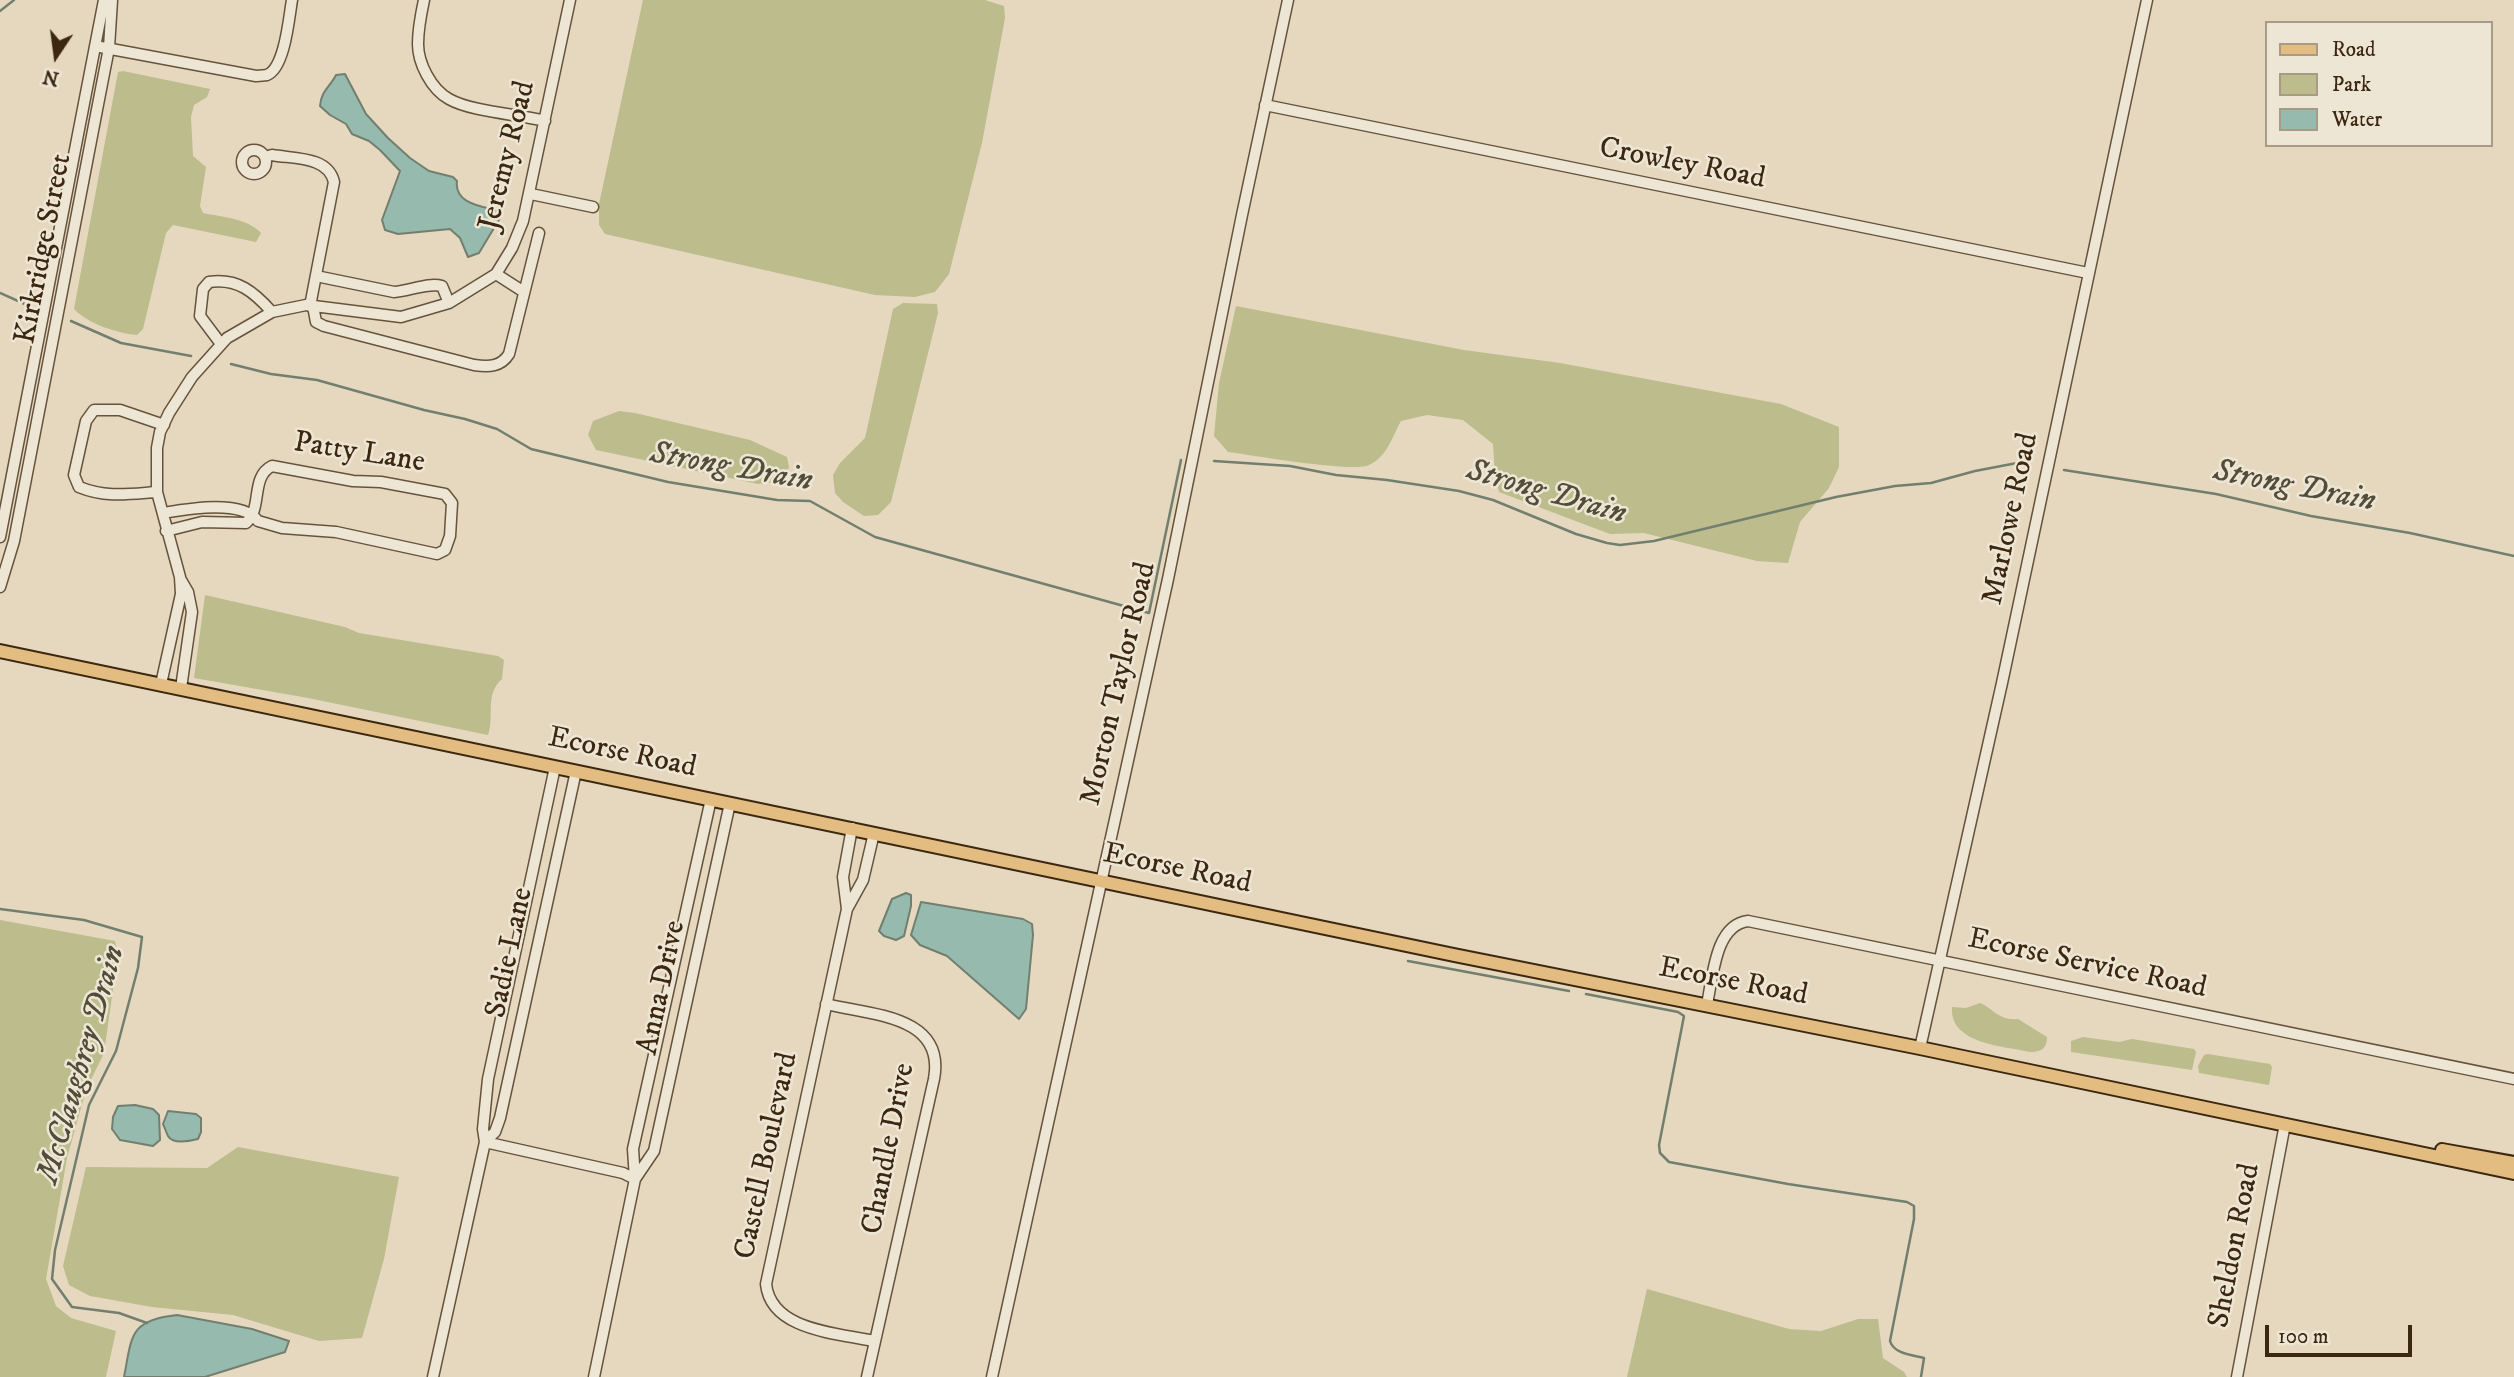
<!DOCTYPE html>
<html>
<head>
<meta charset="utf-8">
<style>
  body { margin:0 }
  #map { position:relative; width:2514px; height:1377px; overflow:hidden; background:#e5d8bf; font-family:"IM FELL DW Pica",serif }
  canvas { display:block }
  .legend { position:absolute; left:2265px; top:21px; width:228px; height:126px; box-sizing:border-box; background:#eee6d5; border:2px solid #a79a86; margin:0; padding:9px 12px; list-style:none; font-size:21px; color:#3c2710 }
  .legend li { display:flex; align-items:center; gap:14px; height:35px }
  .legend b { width:35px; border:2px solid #a79a86 }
  .north { position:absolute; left:21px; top:21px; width:70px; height:70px; -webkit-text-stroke:5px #eee6d5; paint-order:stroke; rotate:193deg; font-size:19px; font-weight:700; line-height:28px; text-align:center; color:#3c2710 }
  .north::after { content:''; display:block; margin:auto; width:24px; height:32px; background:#3c2710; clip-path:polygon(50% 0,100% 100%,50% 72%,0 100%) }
  .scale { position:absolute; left:2265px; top:1325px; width:147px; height:32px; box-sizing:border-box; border:4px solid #3c2710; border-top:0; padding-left:9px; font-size:21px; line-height:24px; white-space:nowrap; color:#3c2710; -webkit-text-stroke:5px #eee6d5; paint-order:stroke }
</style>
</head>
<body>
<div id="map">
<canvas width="2514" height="1377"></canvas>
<ul class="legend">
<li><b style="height:9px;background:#e2bc80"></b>Road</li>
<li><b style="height:19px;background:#bcbc8c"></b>Park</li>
<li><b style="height:19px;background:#96baae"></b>Water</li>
</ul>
<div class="north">N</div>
<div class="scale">100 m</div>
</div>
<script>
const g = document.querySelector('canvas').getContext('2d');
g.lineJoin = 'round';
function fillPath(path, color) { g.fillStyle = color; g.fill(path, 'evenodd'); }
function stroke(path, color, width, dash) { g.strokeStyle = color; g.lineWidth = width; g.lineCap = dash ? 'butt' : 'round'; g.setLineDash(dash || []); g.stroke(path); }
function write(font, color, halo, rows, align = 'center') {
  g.font = font + ' "IM FELL DW Pica",serif'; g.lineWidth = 5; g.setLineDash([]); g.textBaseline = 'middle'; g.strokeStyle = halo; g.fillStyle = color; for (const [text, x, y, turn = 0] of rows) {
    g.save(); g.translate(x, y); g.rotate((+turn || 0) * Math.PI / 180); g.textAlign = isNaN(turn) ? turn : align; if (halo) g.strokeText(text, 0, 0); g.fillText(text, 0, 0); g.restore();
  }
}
fillPath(new Path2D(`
  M643,0H985L1004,6L1005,18L982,143L949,274L935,292L915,297L875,295L605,234L599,225V204Z
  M123,71L210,89L207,97L194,105L191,117L193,156L206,167L200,206L203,213C222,217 247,218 261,233L256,242L173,225L166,233L143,329L137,335C117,333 88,324 74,309L118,72Z
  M903,303L937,304L938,313L891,502L878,515L864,516L843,502L835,493L833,475L840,463L865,438L893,309Z
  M1236,306L1464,350L1560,363L1781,404L1839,427V467L1829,488L1800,522L1788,563L1757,561L1644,533L1610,534L1499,492L1495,476L1493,444L1463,420L1427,415L1401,421C1392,437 1387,457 1369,465C1353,473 1252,455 1228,452L1214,436L1219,383Z
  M619,411L635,413L750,440L787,457L789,467L784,481L758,484L596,450L588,435L593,421Z
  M205,595L345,627L359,633L498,656L504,660L502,679C484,695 495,715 488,735L308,698L194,678Z
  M0,920L115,941L118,954L104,1053L86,1090L67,1158L46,1279L56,1306L71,1318L116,1331L106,1377H0Z
  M1980,1003C1994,1009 1999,1021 2018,1019L2047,1037C2047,1049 2041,1052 2030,1052C2004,1046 1949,1044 1952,1007L1966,1008Z
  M2083,1037L2119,1042L2132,1039L2194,1049L2196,1052L2192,1070L2071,1052V1041Z
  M2208,1054L2270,1064L2272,1067L2269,1085L2199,1073L2198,1066L2204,1055Z
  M238,1147L399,1177L384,1259L362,1338L319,1341L233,1315L152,1307L90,1296L69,1285L63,1266L86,1167L207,1168Z
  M1647,1289L1789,1329L1821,1331L1858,1319H1878L1883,1358L1904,1372L1907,1377H1627Z`), '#bcbc8c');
const water = new Path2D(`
  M345,74L366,114L388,138L410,158L429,171L453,177L457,181C454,204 482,206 499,211L500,218L479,253L468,257L460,238L450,229L398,234L385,230L382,220L400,171L380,150L369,141L352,134L346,124L330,115L320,106C321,91 330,87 336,75Z
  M906,893L911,895V906L904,936L896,940L884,936L879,931L892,899Z
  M921,902L1023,919L1032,924L1033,935L1026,1009L1019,1019L947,956L920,945L911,935Z
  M135,1105L153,1109L159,1115L160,1140L153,1146L120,1140L112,1129L113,1117L118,1106Z
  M168,1111L196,1114L201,1118V1132L198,1139C190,1141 173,1145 168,1136C166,1132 165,1128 163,1124Z
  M177,1315L252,1329L289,1341L285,1352L205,1377H124C132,1336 129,1320 177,1315Z`);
fillPath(water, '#96baae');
stroke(water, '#727f6f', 2);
stroke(new Path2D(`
  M0,11L14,0
  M0,293L27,305
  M71,321L121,343L191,356
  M231,364L271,374L317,380L424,410L465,419L497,429L531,449L668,482L777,500L810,501L875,537L1149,613L1181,460
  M1214,461L1290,466L1336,475L1387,480L1459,491L1493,500L1576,534L1607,543L1620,545L1654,541L1836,497L1895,486L1931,483L1975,471L2017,463H2028
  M2064,470L2216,494L2311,516L2410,533L2514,556
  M0,909L84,920L142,937L138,968L116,1051L89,1105L55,1250L52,1279L72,1307L119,1313L147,1323
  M1408,961L1569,991
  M1586,994L1678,1012L1684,1016L1659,1145L1660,1153L1669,1162L1788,1184L1907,1202L1914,1206V1219L1890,1341C1894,1354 1912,1355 1924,1358L1921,1377`), '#727f6f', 2.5);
const minor = new Path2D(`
  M424,0C421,14 418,29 418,44C418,63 431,89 449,99C472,112 518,114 545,121
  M95,46L256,76C257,76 267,75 267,75C285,68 289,17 292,0
  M1265,105L2088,273
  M242 162a12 12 0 1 1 24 0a12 12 0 1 1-24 0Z
  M265,157L272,155C294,159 328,156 334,182L310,306
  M531,194L593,207
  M496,274L524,292
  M316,276L394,292C410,291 428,282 442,286L449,303
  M313,306L316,322L324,326L474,365C489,367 501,367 509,354L539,233
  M221,344L200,316L203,289L209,282C238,278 254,292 272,312
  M157,492C129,494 106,498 79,487L74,475L86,421L94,410H120L164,425
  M163,513C187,509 242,499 258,521L282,528L336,532L437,554L445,550L450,536L452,503L445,494L381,482L353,481L272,466C250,477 263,508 246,523L202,522L166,531
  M0,537L104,0
  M0,587L14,541L101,89L109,48L112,0
  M161,684L181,594L180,577L157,492V448L160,432L169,413L192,377L227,338L272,312L306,305L401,317L449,303L496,274L512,248L523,221L570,0
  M181,688L192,612L188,592L181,580
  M874,833L863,880L847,909L766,1284C771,1331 838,1333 874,1341
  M847,909L843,877L852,828
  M826,1004C870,1015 946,1015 934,1079L867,1377
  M1707,1004C1713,977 1715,925 1748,921L2514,1079
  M1920,1048L2002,683L2147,0
  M485,1142L495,1132L500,1118L576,771
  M485,1142L623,1173L635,1179
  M635,1179L654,1151L730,803
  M433,1377L485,1142L483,1129L488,1079L555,767
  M594,1377L635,1179L633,1149L711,799
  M992,1377L1168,579L1242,215L1288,0
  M2237,1377L2285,1124`);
const major = new Path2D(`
  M0,651L1454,955L1920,1048L2514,1173
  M2442,1150L2514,1163`);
stroke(minor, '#66533c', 13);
stroke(major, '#3c2710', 16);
stroke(minor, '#eee6d5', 10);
stroke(major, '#e2bc80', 12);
write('30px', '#3c2710', '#eee6d5', [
  ["Jeremy Road",509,156,-76],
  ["Crowley Road",1682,165,11],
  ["Kirkridge Street",45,249,-79],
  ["Patty Lane",359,454,9],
  ["Marlowe Road",2012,519,-78],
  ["Morton Taylor Road",1120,684,-77],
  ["Ecorse Road",622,754,12],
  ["Ecorse Road",1177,870,12],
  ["Sadie Lane",511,953,-78],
  ["Ecorse Service Road",2087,965,12],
  ["Ecorse Road",1733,983,11],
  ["Anna Drive",663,988,-78],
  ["Chandle Drive",890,1149,-79],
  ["Castell Boulevard",768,1156,-78],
  ["Sheldon Road",2236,1246,-79]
]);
write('italic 32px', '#524c38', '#eee6d5', [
  ["Strong Drain",731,469,10],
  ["Strong Drain",2294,488,11],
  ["Strong Drain",1546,494,16],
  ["McClaughrey Drain",83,1065,-74]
]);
</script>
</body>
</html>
